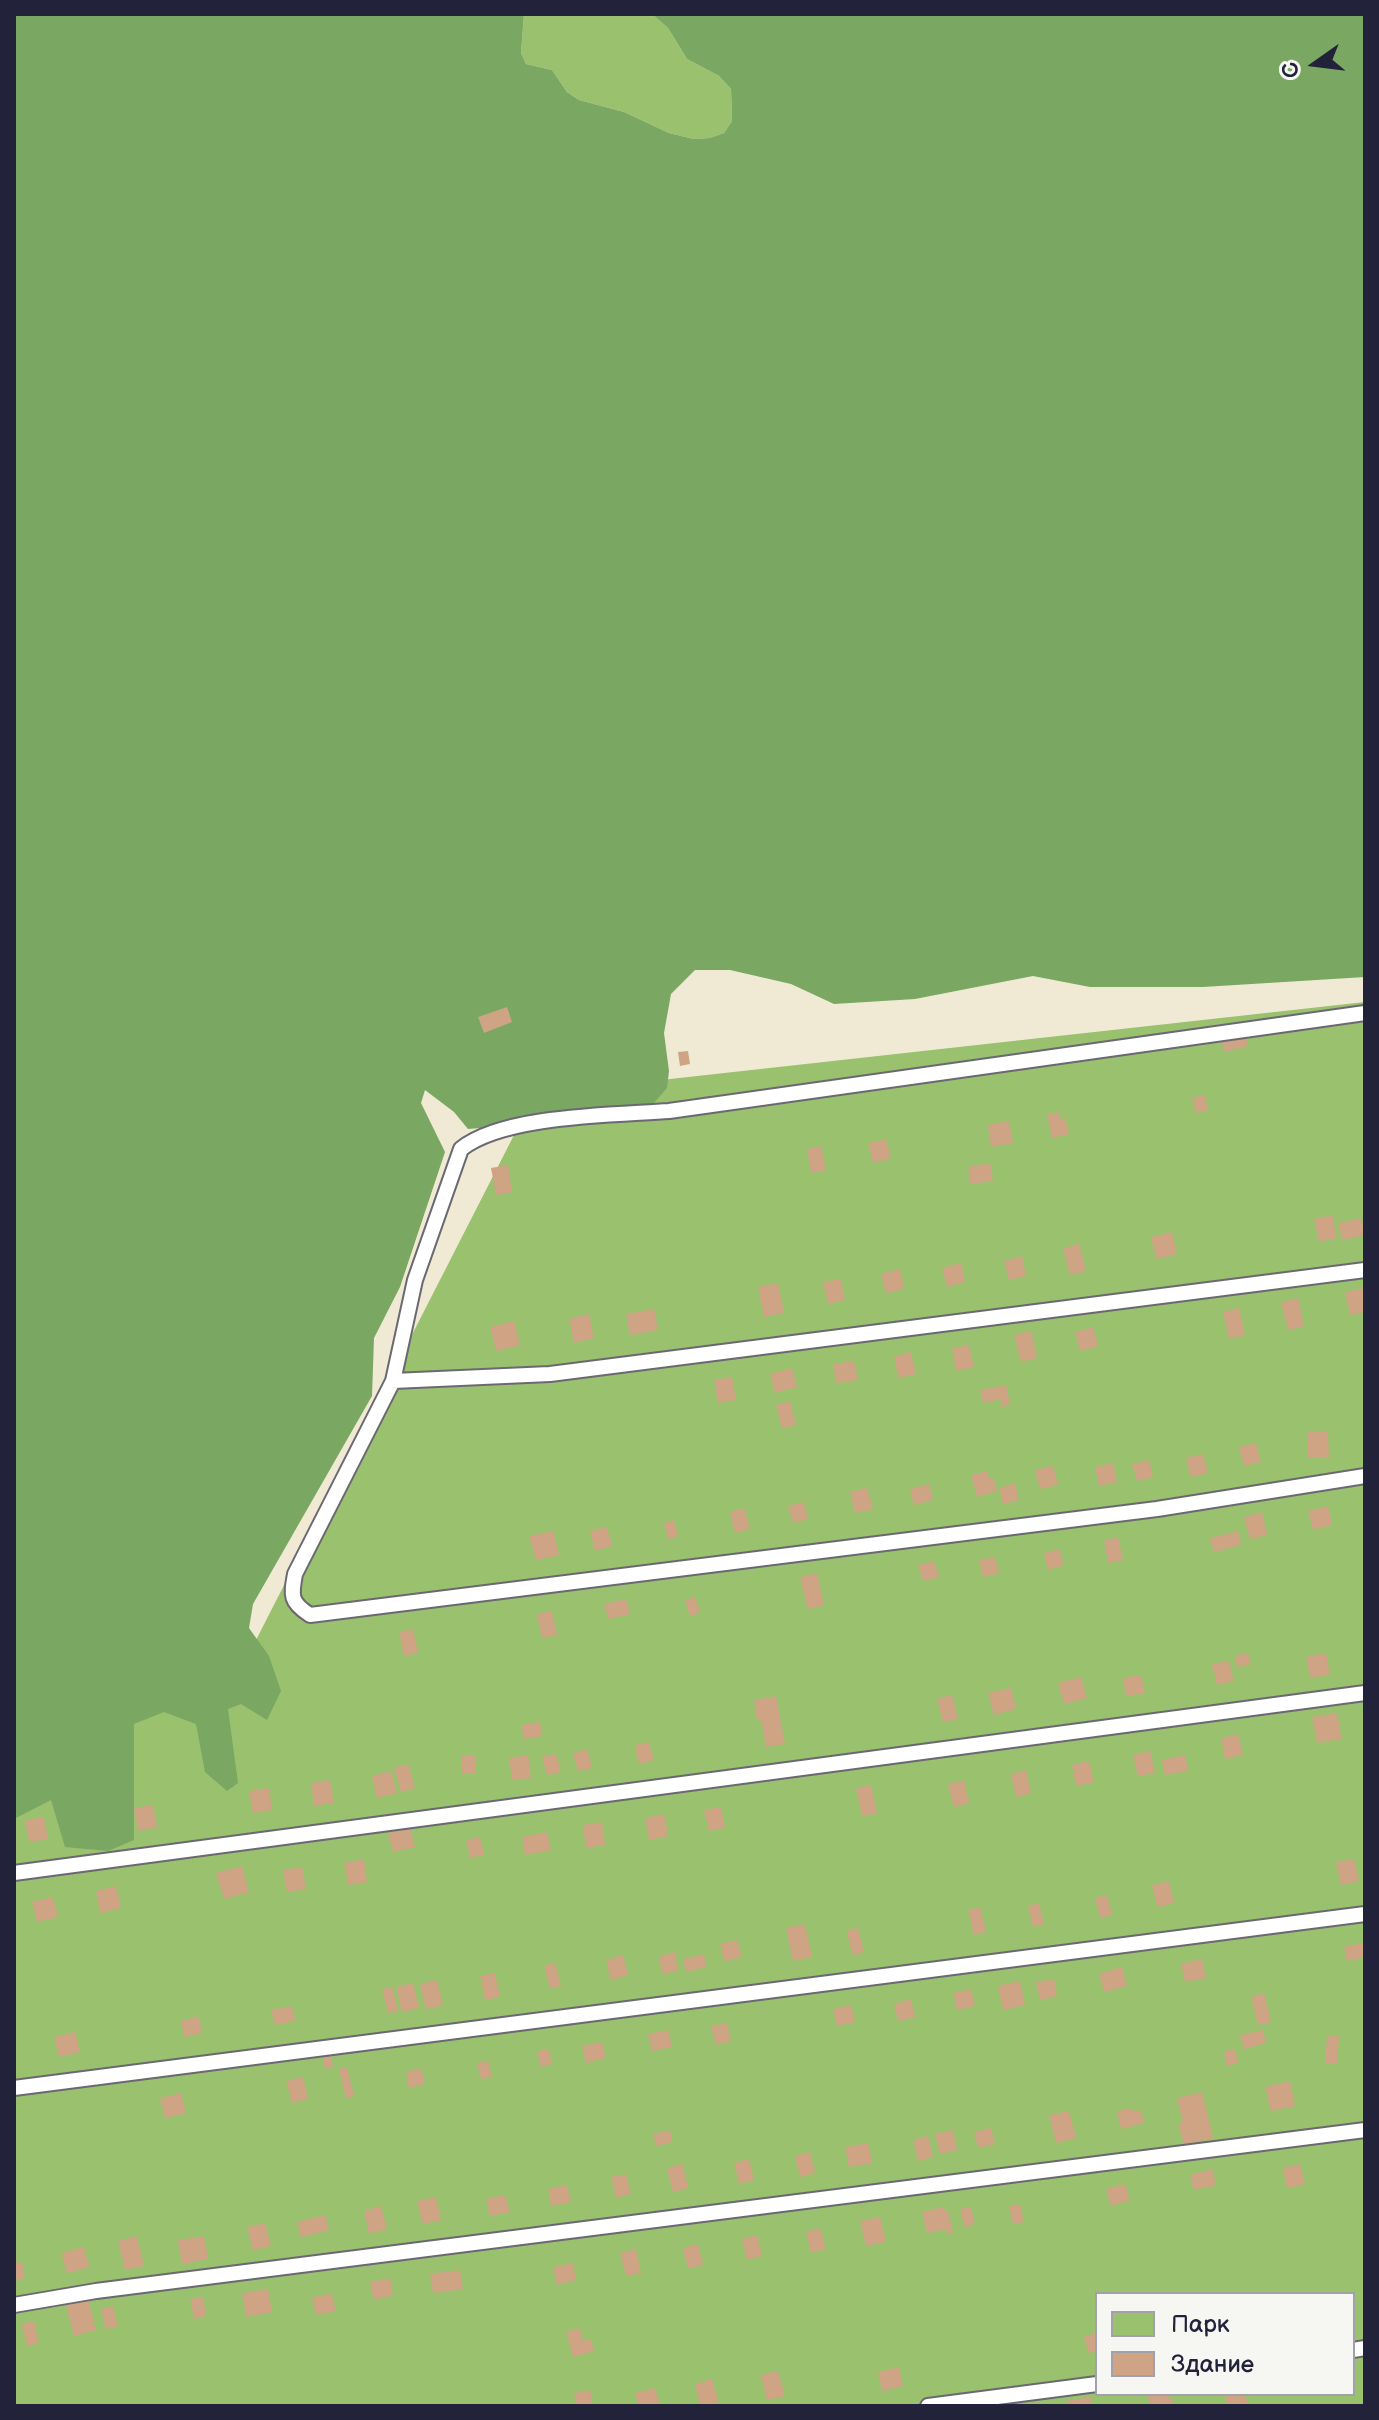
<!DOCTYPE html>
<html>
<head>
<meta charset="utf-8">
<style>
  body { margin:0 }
  #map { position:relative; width:1379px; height:2420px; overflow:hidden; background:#f0ead4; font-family:"Balsamiq Sans",sans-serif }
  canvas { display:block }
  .frame { position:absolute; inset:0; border:16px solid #22223b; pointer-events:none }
  .legend { position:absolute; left:1095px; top:2292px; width:260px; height:104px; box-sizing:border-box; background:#f6f6f2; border:2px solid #a1a1a9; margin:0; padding:10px 14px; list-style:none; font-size:24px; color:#22223b }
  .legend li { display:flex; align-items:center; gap:16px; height:40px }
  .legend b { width:40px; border:2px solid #a1a1a9 }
  .north { position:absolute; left:1275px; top:24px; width:80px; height:80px; -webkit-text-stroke:6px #f6f6f2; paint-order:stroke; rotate:256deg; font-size:22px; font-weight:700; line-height:32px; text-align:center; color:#22223b }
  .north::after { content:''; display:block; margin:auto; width:28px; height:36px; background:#22223b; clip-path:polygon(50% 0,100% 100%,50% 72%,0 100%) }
</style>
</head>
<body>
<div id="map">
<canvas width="1379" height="2420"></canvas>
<div class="frame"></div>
<ul class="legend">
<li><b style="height:22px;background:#99c16e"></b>Парк</li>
<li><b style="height:22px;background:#cea484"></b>Здание</li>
</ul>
<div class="north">С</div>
</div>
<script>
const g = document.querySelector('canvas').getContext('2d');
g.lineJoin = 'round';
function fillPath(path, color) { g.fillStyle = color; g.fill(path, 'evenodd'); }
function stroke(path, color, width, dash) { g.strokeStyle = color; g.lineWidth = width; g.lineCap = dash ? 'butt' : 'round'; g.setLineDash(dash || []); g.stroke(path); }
fillPath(new Path2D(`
  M524,14H652L668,28L687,59L719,76L731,89L732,121L724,133L710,138L694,139L669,133L624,112L579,100L567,92L552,70L526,64L521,53Z
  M1365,1002V2406H14V1781L256,1640L535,1094ZM1097,2294H1353V2394H1097Z`), '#99c16e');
fillPath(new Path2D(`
  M14,14H524L521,53L526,64L552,70L567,92L579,100L624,112L669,133L694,139L710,138L724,133L732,121L731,89L719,76L687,59L668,28L652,14H1365V977L1203,987H1090L1033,976L915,999L834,1004L791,984L730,970H695L671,994L664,1033L669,1071L667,1088L653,1104L560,1112L493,1127L468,1129L454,1112L425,1090L421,1103L445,1152L400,1287L374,1338L372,1396L253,1604L249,1628L269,1656L281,1691L267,1720L241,1704L228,1709L238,1783L227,1791L205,1772L196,1724L164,1712L134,1724V1840L108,1851L65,1847L51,1800L14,1819Z`), '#7aa761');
fillPath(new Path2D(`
  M507,1007L512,1022L484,1033L478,1017Z
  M1245,1034L1248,1046L1224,1052L1221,1039Z
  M688,1051L690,1064L680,1066L678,1052Z
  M1205,1095L1208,1110L1196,1113L1192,1098Z
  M1059,1112L1060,1119L1065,1118L1069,1134L1052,1138L1047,1114Z
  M1009,1121L1013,1143L991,1147L988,1125Z
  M886,1139L891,1158L873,1163L868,1143Z
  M821,1146L826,1170L811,1173L807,1149Z
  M990,1163L993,1181L970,1184L968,1167Z
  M508,1165L512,1192L496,1195L491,1168Z
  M1332,1215L1337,1238L1319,1242L1314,1219Z
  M1361,1218L1365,1235L1342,1240L1338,1223Z
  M1172,1232L1177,1254L1156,1259L1151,1237Z
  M1079,1244L1086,1271L1070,1275L1063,1248Z
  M1022,1256L1026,1276L1009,1280L1004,1261Z
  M961,1263L965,1282L947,1287L942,1268Z
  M900,1269L904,1289L886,1293L881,1274Z
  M841,1279L845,1300L828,1304L823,1282Z
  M778,1283L784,1313L764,1317L758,1287Z
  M1363,1288L1365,1312L1350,1315L1345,1292Z
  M1298,1298L1304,1326L1288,1330L1281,1302Z
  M1239,1308L1245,1335L1229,1339L1223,1312Z
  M654,1309L658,1330L630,1335L626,1314Z
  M589,1314L594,1338L574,1343L569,1319Z
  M514,1321L520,1345L496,1351L490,1327Z
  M1093,1327L1098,1346L1080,1351L1075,1332Z
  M1031,1331L1037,1358L1021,1362L1014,1335Z
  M969,1345L974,1367L956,1371L952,1348Z
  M911,1352L916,1374L898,1378L894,1356Z
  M854,1361L858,1380L836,1383L833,1364Z
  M792,1368L797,1387L775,1393L770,1374Z
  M732,1377L736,1400L718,1403L714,1380Z
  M1006,1385L1010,1405L1002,1407L1001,1399L983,1403L980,1390Z
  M790,1401L796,1425L782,1428L776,1405Z
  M1328,1431L1329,1458H1308L1307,1432Z
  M1256,1443L1261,1462L1244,1466L1239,1447Z
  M1203,1454L1208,1473L1191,1477L1186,1458Z
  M1149,1460L1153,1477L1137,1481L1132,1464Z
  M1113,1463L1117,1482L1099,1486L1095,1467Z
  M1053,1466L1058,1485L1040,1489L1035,1470Z
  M987,1471L989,1479L993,1477L997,1491L977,1497L971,1475Z
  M1015,1483L1019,1500L1003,1504L999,1488Z
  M929,1484L933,1500L914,1505L910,1489Z
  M867,1488L873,1509L855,1513L850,1492Z
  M804,1502L808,1519L793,1523L788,1506Z
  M1328,1506L1332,1525L1313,1530L1308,1511Z
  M744,1508L750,1529L735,1533L730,1512Z
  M1262,1512L1267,1535L1250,1539L1244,1517Z
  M674,1520L678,1536L668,1539L664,1523Z
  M607,1527L612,1546L595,1551L590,1531Z
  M553,1531L559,1555L536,1560L529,1536Z
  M1238,1531L1241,1545L1214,1552L1210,1538Z
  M1118,1537L1123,1560L1108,1563L1104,1541Z
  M1059,1549L1064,1565L1048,1570L1044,1553Z
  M995,1557L999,1573L983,1577L979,1560Z
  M934,1561L939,1577L923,1581L918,1565Z
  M817,1573L824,1605L808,1609L800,1577Z
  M695,1597L700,1613L690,1616L685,1600Z
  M626,1599L630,1614L608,1619L604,1604Z
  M552,1611L557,1635L542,1638L537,1614Z
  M413,1629L418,1653L404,1656L399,1632Z
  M1248,1653L1251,1664L1237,1667L1235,1656Z
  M1326,1653L1330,1674L1310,1678L1306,1657Z
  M1229,1661L1234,1681L1217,1685L1212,1664Z
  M1141,1675L1145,1693L1126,1696L1123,1678Z
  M1081,1677L1087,1698L1064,1704L1058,1683Z
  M1011,1688L1016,1709L994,1715L988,1693Z
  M952,1695L958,1719L943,1722L937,1699Z
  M776,1696L785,1744L766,1747L761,1719L757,1720L754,1700Z
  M1337,1713L1342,1739L1317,1743L1312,1717Z
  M540,1722L542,1736L524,1739L521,1725Z
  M1238,1734L1243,1755L1225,1759L1221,1738Z
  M649,1742L654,1760L639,1764L635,1745Z
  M587,1749L592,1768L578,1771L573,1753Z
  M1150,1751L1155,1773L1138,1776L1133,1755Z
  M556,1754L561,1772L547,1775L542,1757Z
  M461,1755H476V1774H462Z
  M528,1755L531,1778L512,1780L509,1758Z
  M1185,1755L1188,1771L1165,1775L1162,1760Z
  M1089,1761L1094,1782L1076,1786L1072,1765Z
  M408,1764L415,1788L401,1792L394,1768Z
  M1026,1770L1031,1793L1016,1797L1011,1774Z
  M391,1771L397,1793L377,1798L372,1776Z
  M330,1780L334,1803L314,1806L311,1783Z
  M964,1780L969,1803L954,1807L948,1784Z
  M871,1785L877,1813L862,1816L856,1788Z
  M269,1788L272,1810L253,1813L249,1791Z
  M153,1805L157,1827L138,1831L134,1808Z
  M721,1807L725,1828L709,1831L704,1810Z
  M664,1814L668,1836L649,1840L645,1818Z
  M44,1817L48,1839L29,1842L25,1820Z
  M602,1822L605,1845L586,1848L583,1825Z
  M410,1828L415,1847L393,1852L388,1833Z
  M547,1832L551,1850L525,1855L522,1837Z
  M480,1837L484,1855L470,1858L466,1840Z
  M364,1859L367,1882L348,1885L344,1863Z
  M1354,1859L1359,1881L1341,1885L1336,1862Z
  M242,1866L249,1892L224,1899L216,1873Z
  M302,1867L306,1889L287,1892L283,1870Z
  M1169,1881L1174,1903L1157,1907L1152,1885Z
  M116,1886L121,1908L100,1913L96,1891Z
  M1107,1895L1112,1915L1100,1918L1095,1898Z
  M53,1897L58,1917L37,1922L32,1902Z
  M1039,1903L1044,1924L1033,1927L1028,1906Z
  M980,1907L986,1932L974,1935L968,1910Z
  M805,1924L812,1957L793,1961L786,1928Z
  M858,1928L864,1952L852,1955L847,1931Z
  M737,1940L742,1957L724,1961L720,1944Z
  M1365,1942V1957L1347,1961L1344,1947Z
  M675,1952L678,1971L662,1974L659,1956Z
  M704,1954L706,1967L686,1972L683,1959Z
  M623,1955L628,1975L611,1980L606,1960Z
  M1202,1959L1206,1978L1185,1982L1181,1964Z
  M555,1963L561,1986L550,1988L544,1966Z
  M1122,1967L1127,1986L1104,1992L1099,1974Z
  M495,1973L500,1997L485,2000L480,1976Z
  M1054,1979L1057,1996L1040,2000L1036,1982Z
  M437,1980L443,2005L426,2009L420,1984Z
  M1020,1981L1025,2005L1003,2010L998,1986Z
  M413,1983L419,2008L402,2012L396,1987Z
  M392,1987L398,2011L388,2013L382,1989Z
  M971,1989L975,2006L957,2010L953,1993Z
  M1264,1993L1271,2022L1258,2025L1251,1997Z
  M911,1999L915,2017L898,2021L894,2004Z
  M851,2005L855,2022L837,2026L833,2009Z
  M292,2006L295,2021L275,2025L271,2010Z
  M199,2017L202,2033L184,2037L181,2020Z
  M727,2023L731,2041L716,2045L711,2026Z
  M668,2030L672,2047L652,2051L648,2034Z
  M1263,2030L1266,2043L1244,2049L1240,2035Z
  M75,2032L80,2052L59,2057L54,2037Z
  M1327,2035L1339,2036L1337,2064H1325Z
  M602,2042L606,2058L586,2063L582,2046Z
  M549,2049L552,2064L541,2067L537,2051Z
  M1235,2049L1238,2063L1227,2066L1224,2051Z
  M330,2050L333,2067L325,2069L322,2051Z
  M488,2061L492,2077L481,2079L477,2063Z
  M347,2067L354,2096L346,2098L339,2069Z
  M421,2068L425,2084L409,2088L406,2072Z
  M303,2077L308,2099L292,2103L286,2081Z
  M1290,2081L1295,2106L1271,2111L1265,2087Z
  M1202,2092L1213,2138L1184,2145L1178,2123L1183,2122L1177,2098Z
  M181,2093L186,2113L165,2118L160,2098Z
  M1132,2108L1133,2112L1141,2110L1144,2123L1121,2129L1117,2111Z
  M1069,2111L1076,2138L1056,2143L1049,2115Z
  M991,2128L995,2144L978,2148L974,2132Z
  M670,2130L672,2142L656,2146L653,2134Z
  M953,2130L957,2150L940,2154L935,2134Z
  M928,2136L933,2157L918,2161L913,2140Z
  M868,2143L872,2163L849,2167L845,2147Z
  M810,2152L815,2173L800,2177L795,2156Z
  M749,2159L754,2180L739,2184L734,2163Z
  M683,2164L688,2188L673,2192L667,2168Z
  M1300,2164L1305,2184L1287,2188L1283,2168Z
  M1212,2169L1216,2185L1194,2190L1190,2175Z
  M626,2174L631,2194L616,2198L611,2177Z
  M1125,2184L1130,2200L1111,2206L1106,2189Z
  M567,2185L571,2202L551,2206L548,2189Z
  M505,2195L510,2212L490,2216L486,2199Z
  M436,2197L441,2220L423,2224L417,2201Z
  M1020,2204L1024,2222L1013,2224L1009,2206Z
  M381,2206L387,2229L369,2234L364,2211Z
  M944,2207L945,2212L948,2211L953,2233L947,2234L946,2229L927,2233L922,2212Z
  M971,2207L975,2224L964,2227L960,2209Z
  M325,2215L329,2230L301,2237L297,2222Z
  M880,2217L886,2242L866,2246L860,2221Z
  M265,2223L271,2246L253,2250L247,2227Z
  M820,2228L826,2249L811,2253L806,2232Z
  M757,2235L762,2256L747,2260L742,2239Z
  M137,2236L144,2266L125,2270L118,2241Z
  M204,2236L208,2259L182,2264L178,2240Z
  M698,2244L703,2265L688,2268L683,2248Z
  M84,2247L89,2267L67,2273L61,2253Z
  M636,2249L641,2273L626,2276L620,2253Z
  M22,2262L25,2278L14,2281V2263Z
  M573,2263L576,2280L557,2285L553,2267Z
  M460,2270L463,2289L433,2293L430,2274Z
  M390,2278L393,2295L374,2300L370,2282Z
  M268,2289L272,2312L246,2317L242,2293Z
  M331,2293L336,2311L316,2315L312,2298Z
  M203,2297L206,2316L194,2319L190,2299Z
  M88,2299L96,2330L74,2336L66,2305Z
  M113,2306L118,2326L106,2329L101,2309Z
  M34,2321L39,2343L27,2346L22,2324Z
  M580,2328L583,2341L591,2339L594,2351L573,2357L566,2332Z
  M1097,2333V2351L1088,2353L1084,2336Z
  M899,2367L903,2386L882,2391L878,2372Z
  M778,2371L785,2396L767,2400L761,2375Z
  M712,2379L719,2404L700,2406L695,2384Z
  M655,2388L660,2406H639L635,2393Z
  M590,2390L593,2406H576L574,2393Z
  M1147,2394L1168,2395L1169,2399L1172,2398L1175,2406H1151Z
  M1245,2394L1248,2406H1227L1225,2395Z
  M1091,2397L1092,2406H1067L1066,2401Z`), '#cea484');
const service = new Path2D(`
  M1365,1013L669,1111C614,1115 503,1115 461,1149L415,1280L393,1381L295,1574C291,1596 290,1602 310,1615L1157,1509L1365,1476
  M393,1381L550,1374L1365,1270
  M14,1873L1365,1693
  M14,2088L1365,1914
  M14,2305L96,2291L1365,2130
  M1353,2350L1365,2348
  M928,2406L1097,2384`);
stroke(service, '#6a6871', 18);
stroke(service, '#fff', 14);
</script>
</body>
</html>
